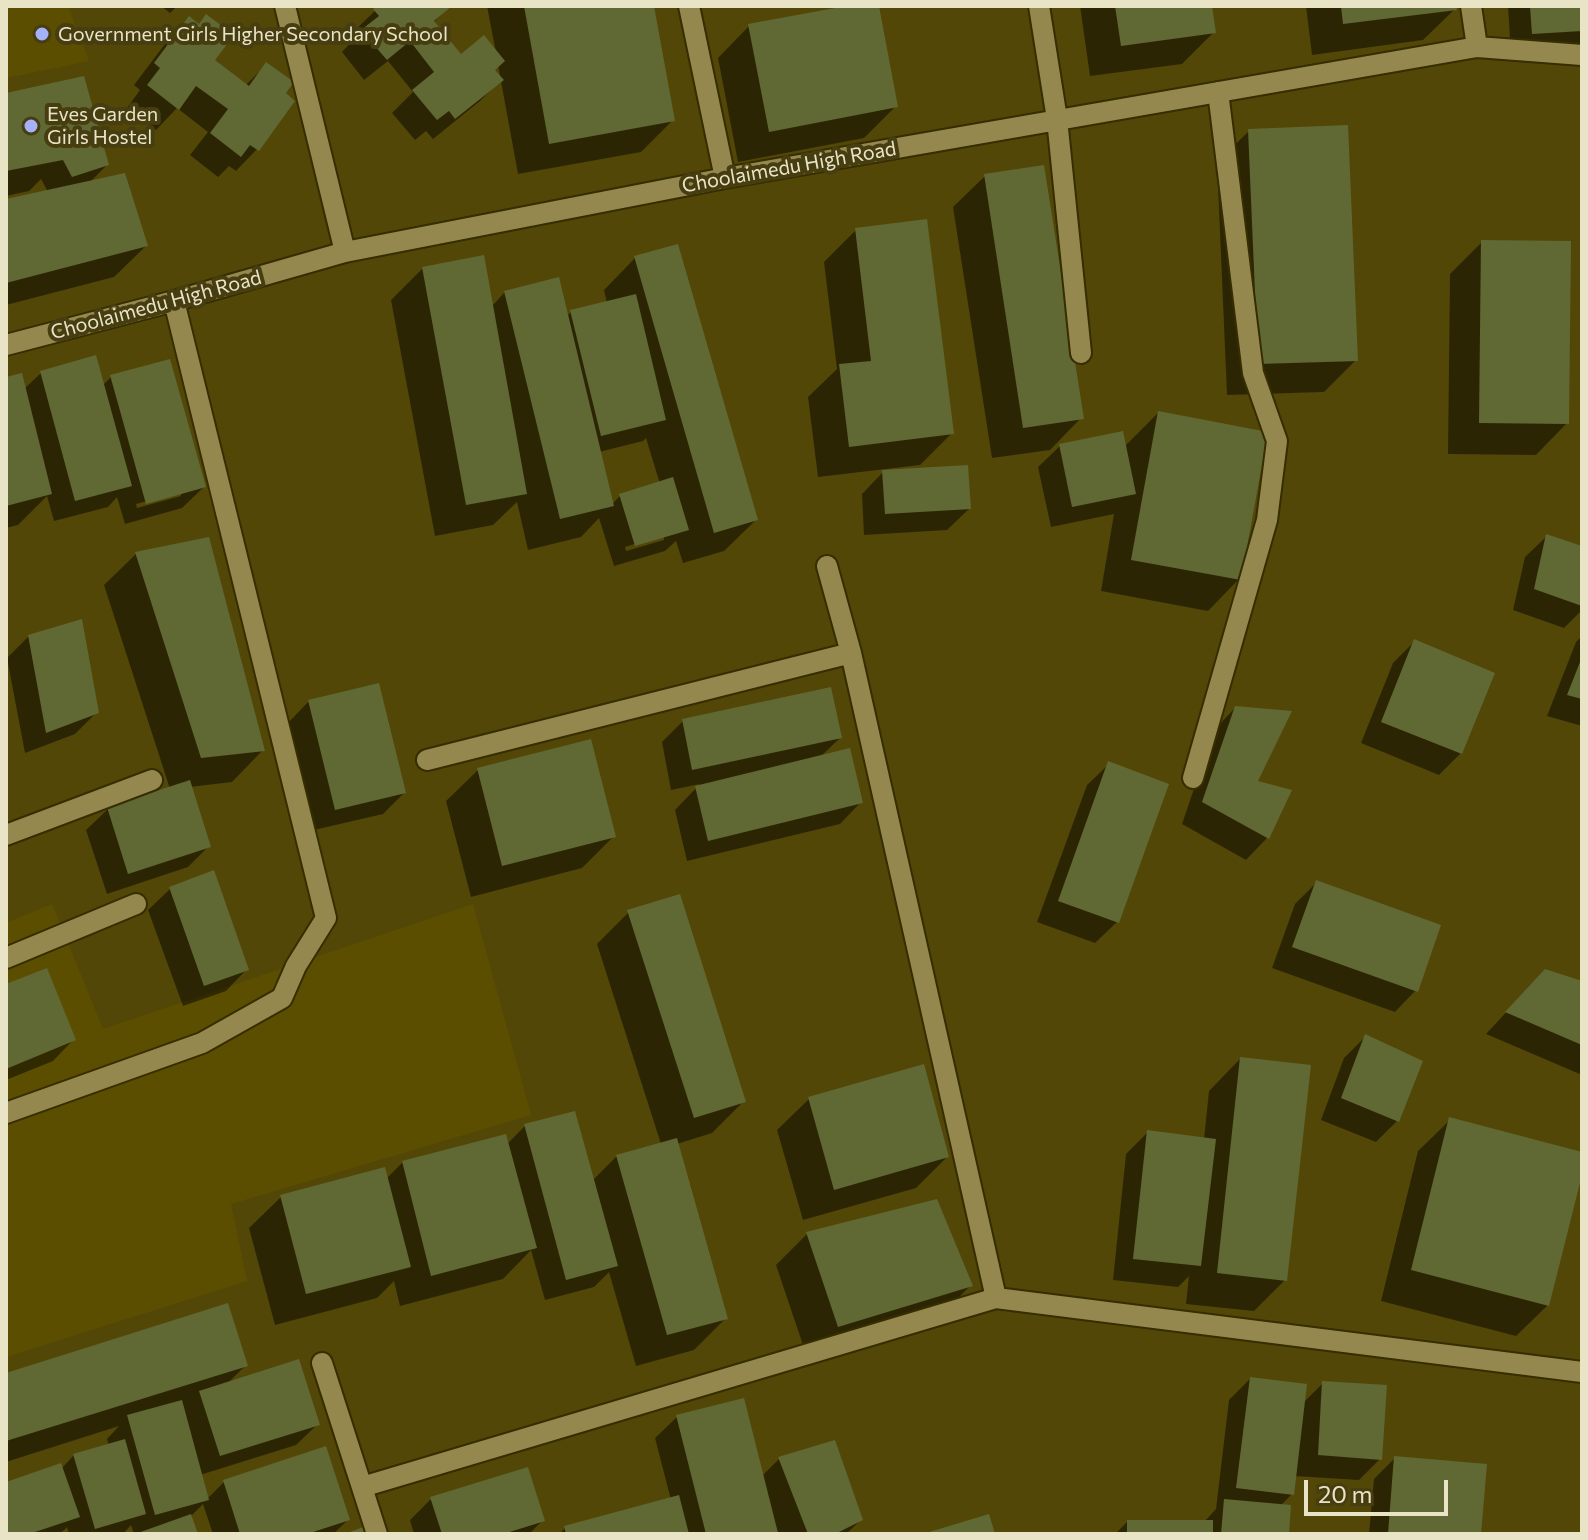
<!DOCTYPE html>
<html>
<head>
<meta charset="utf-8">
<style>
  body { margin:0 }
  #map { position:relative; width:1588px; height:1540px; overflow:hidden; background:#534708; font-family:Commissioner,sans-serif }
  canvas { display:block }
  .frame { position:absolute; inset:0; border:8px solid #eae4c7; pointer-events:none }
  .scale { position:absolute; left:1304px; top:1480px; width:144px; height:36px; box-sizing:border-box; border:4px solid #eae4c7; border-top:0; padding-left:10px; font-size:24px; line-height:28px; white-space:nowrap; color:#eae4c7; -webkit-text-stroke:6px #463d11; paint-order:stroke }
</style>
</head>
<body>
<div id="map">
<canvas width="1588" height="1540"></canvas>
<div class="frame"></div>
<div class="scale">20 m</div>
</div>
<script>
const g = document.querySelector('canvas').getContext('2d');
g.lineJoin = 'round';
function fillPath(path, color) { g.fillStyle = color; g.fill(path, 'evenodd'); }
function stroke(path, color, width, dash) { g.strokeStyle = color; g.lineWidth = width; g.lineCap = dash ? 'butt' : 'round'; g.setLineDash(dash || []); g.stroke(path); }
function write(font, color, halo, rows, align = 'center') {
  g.font = font + ' Commissioner,sans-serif'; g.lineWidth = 8; g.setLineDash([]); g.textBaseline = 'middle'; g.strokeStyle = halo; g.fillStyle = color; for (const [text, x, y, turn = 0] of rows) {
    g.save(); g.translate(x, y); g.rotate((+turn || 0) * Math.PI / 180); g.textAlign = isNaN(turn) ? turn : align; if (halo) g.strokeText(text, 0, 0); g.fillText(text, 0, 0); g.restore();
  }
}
fillPath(new Path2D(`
  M6,6H68L89,61L6,78Z
  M52,904L103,1029L473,904L531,1115L231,1204L247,1281L6,1357V923Z`), '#5c4e00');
fillPath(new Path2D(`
  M161,6H177L170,13Z
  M380,6H450L433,23L461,56L496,53L487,6H651L672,121L641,152L518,174L498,65L492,71L501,80L480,101L433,139L426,131L415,140L392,113L413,92L388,61L364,80L342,52L357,36L353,32Z
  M857,6H877L896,106L864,138L738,162L718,58L749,26Z
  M1080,6H1210L1214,32L1182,64L1090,76Z
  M1306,6H1454L1455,9L1423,40L1312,55Z
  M1508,6H1582V50L1511,55Z
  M189,19L212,61L245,86L266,65L257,149L236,171L229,166L218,177L190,155L208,132L177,108L156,130L127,108L140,90L134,85L168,40Z
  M6,95L107,165L89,183L146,246L114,277L6,305V201L48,192L41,179L29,191L6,196Z
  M1249,131L1356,360L1324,392L1227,395L1217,162Z
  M985,176L1081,418L1050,450L992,458L953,207Z
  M856,230L952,433L920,465L818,477L808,397L837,369L824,262Z
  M1482,242L1567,423L1536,455L1448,454L1450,274Z
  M635,258L756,520L724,551L683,563L676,541L665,551L614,566L599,518L581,537L528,550L517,502L493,525L435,536L391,300L423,268L491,307L505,292L566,317L571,312L607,303L604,290ZM646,438L660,484L620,496L612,504L599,452L643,441ZM664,535V540L626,551L625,547Z
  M41,373L102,386L111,377L204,487L182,508L125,524L117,497L108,507L54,521L47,496L18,525L6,528V379L24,389ZM181,492V496L137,508L136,504Z
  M1158,413L1239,579L1208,611L1101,591L1114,514L1051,527L1038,467L1060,446L1124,447Z
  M886,469V472L969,509L947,530L864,535L862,494Z
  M1547,536L1582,548V610L1564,628L1513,610L1525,557Z
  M136,554L263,750L232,782L190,787L209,846L188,867L107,894L86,830L108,809L170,789L104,585Z
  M29,636L97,712L75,734L25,753L7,658Z
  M1582,636V726L1547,716L1576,642Z
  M1414,642L1461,753L1439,775L1361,743L1393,663Z
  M309,701L404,793L383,814L314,830L288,723Z
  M1235,708L1255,782L1290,792L1267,838L1246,860L1182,824L1214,730Z
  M683,721L840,738L819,758L861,802L840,824L687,861L675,810L700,784L671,790L662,742Z
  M1109,764L1117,922L1095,943L1037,922L1087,785Z
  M478,770L614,836L582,868L471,897L446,801Z
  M1316,883L1416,990L1395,1012L1272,968L1295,904Z
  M170,889L247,969L226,991L183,1006L148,910Z
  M629,912L744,1101L712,1133L677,1144L726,1318L694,1350L636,1366L609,1272L594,1287L545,1300L531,1250L503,1279L400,1306L394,1281L377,1298L275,1325L249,1228L281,1197L386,1179L403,1162L507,1144L525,1126L592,1181L617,1156L661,1144L597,944Z
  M1582,983V1075L1486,1034L1524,993Z
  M6,987L74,1039L53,1061L6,1080Z
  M1365,1037L1397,1121L1376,1142L1321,1120L1344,1058Z
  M1240,1059L1285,1280L1254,1311L1186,1304L1189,1276L1178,1287L1113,1280L1126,1154L1147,1133L1204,1139L1209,1091Z
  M809,1099L947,1157L916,1188L803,1220L777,1130Z
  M1450,1120L1582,1154V1167L1548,1305L1516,1336L1381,1301L1418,1151Z
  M807,1234L970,1286L939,1317L807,1357L776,1265Z
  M246,1365L226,1385L318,1424L296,1445L200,1475L207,1499L224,1482L348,1520L333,1534H213L203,1504L190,1517L196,1534H134L131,1525L123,1534H69L67,1527L60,1534H6V1484L61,1469L74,1455L109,1446L107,1439L119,1426L6,1462V1375Z
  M1250,1379L1303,1403L1323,1383L1380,1459L1359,1480L1294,1476L1292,1494L1280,1506L1287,1534H1115L1127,1522H1204L1216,1509L1229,1400Z
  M677,1417L761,1477L779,1459L861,1520L846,1534H779L777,1530L774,1534H559L565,1528L671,1500L655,1438Z
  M1395,1458L1479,1534H1369L1374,1479Z
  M431,1499L543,1520L529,1534H414L410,1520Z`), '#0007');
fillPath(new Path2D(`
  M377,6H452L434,21L461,54L484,35L505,61L495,70L504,80L455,119L449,111L437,120L412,90L434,72L410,41L387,60L361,30L379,16L373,9Z
  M524,6H654L675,121L549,144Z
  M846,6H879L898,107L769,132L748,24Z
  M1115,6H1212L1216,33L1121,46Z
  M1341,6H1456L1457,10L1343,24Z
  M1530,6H1582V31L1532,34Z
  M206,14L234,35L215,60L249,86L266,62L294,82L286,93L295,101L259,151L250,145L241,157L210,133L228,109L196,86L179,110L147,85L160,68L154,63L189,16L199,24Z
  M84,76L109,165L72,177L63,160L6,171V93Z
  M1348,125L1358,361L1258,364L1248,129Z
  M1044,165L1084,419L1023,428L984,174Z
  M125,173L148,246L6,283V199Z
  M927,219L954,434L849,447L839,364L871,361L855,228Z
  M1481,240L1571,241L1569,424L1479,423Z
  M678,244L758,520L714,533L634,256Z
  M484,255L527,494L466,505L422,267Z
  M559,277L614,506L560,519L504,291Z
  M636,294L666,420L601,436L570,310Z
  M96,355L132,486L75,501L40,371Z
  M170,359L206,487L146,504L110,375Z
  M22,373L52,494L6,506V377Z
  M1158,411L1268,432L1241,580L1131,560Z
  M1123,431L1136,494L1072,507L1059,444Z
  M968,465L971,509L885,514L882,470Z
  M673,477L689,530L635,546L619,494Z
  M1546,534L1582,546V606L1534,589Z
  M209,537L265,751L201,758L135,552Z
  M82,619L99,713L46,733L28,635Z
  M1414,639L1495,673L1462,754L1381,722Z
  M1582,657V699L1567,695Z
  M379,683L406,793L335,810L308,700Z
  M831,687L842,738L692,770L682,719Z
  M1235,706L1292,711L1258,781L1292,790L1269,839L1202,802Z
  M591,739L616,837L502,866L477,768Z
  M850,748L863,803L708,841L695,786Z
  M1108,761L1169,784L1119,923L1058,901Z
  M190,780L211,847L128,874L107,807Z
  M214,870L249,970L204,986L169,887Z
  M1316,880L1441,925L1418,992L1292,947Z
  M680,894L746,1102L694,1118L627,910Z
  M47,968L76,1040L6,1069V984Z
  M1545,969L1582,981V1045L1505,1012Z
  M1365,1034L1423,1061L1399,1122L1341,1098Z
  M1240,1057L1311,1065L1287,1281L1217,1273Z
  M924,1064L949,1157L834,1190L808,1097Z
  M575,1111L618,1266L566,1280L524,1124Z
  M1449,1117L1582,1152V1175L1549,1306L1411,1270Z
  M1147,1130L1216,1139L1201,1266L1133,1259Z
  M506,1134L537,1248L431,1276L402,1161Z
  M677,1138L728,1319L667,1335L616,1155Z
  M385,1167L411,1267L306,1294L280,1195Z
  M937,1199L973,1286L838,1327L806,1232Z
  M228,1303L248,1366L6,1441V1373Z
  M299,1359L320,1425L220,1456L199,1391Z
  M1250,1377L1307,1384L1294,1495L1236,1488Z
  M1322,1381L1387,1385L1382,1460L1318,1455Z
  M744,1398L778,1533L706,1534L676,1415Z
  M182,1400L209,1500L155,1515L127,1415Z
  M125,1439L146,1514L95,1529L73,1454Z
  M835,1440L863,1520L835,1534H808L778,1457Z
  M326,1446L350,1520L307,1534H240L223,1480Z
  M1394,1456L1487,1464L1481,1534H1388Z
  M61,1463L80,1517L29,1534H6V1482Z
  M528,1467L545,1521L503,1534H442L430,1497Z
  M679,1495L689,1534H566L564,1526Z
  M1224,1499L1291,1505L1289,1534H1221Z
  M191,1514L198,1534H135Z
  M989,1514L995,1534H926V1533Z
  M1127,1520H1213V1534H1127Z
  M363,1527L366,1534H345Z`), '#606933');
const minor = new Path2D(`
  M285,6L345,252
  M689,6L725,178
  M1039,6L1057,119L1081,353
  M1471,6L1477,47
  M6,345L174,301L345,252L725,178L1477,47L1582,55
  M827,566L851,653L996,1298
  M427,760L851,653
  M1193,778L1267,520L1277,441L1253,373L1218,92
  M6,835L152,780
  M6,958L136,904
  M6,1113L202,1043L282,998L296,966L326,918L174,301
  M322,1363L377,1534
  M362,1487L996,1298L1582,1372`);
stroke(minor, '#362d00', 24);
stroke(minor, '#95884f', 20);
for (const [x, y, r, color] of [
  [42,34,8,"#a6b1fc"],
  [31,126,8,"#a6b1fc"]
]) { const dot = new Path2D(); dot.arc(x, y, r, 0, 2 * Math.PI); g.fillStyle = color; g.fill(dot); stroke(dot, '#463d11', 3); }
write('20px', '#eae4c7', '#463d11', [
  ["Government Girls Higher Secondary School",58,34],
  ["Eves Garden",47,114],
  ["Girls Hostel",47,137]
], 'left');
write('20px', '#eae4c7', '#463d11', [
  ["Choolaimedu High Road",789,167,-10],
  ["Choolaimedu High Road",156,305,-15]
]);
</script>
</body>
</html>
